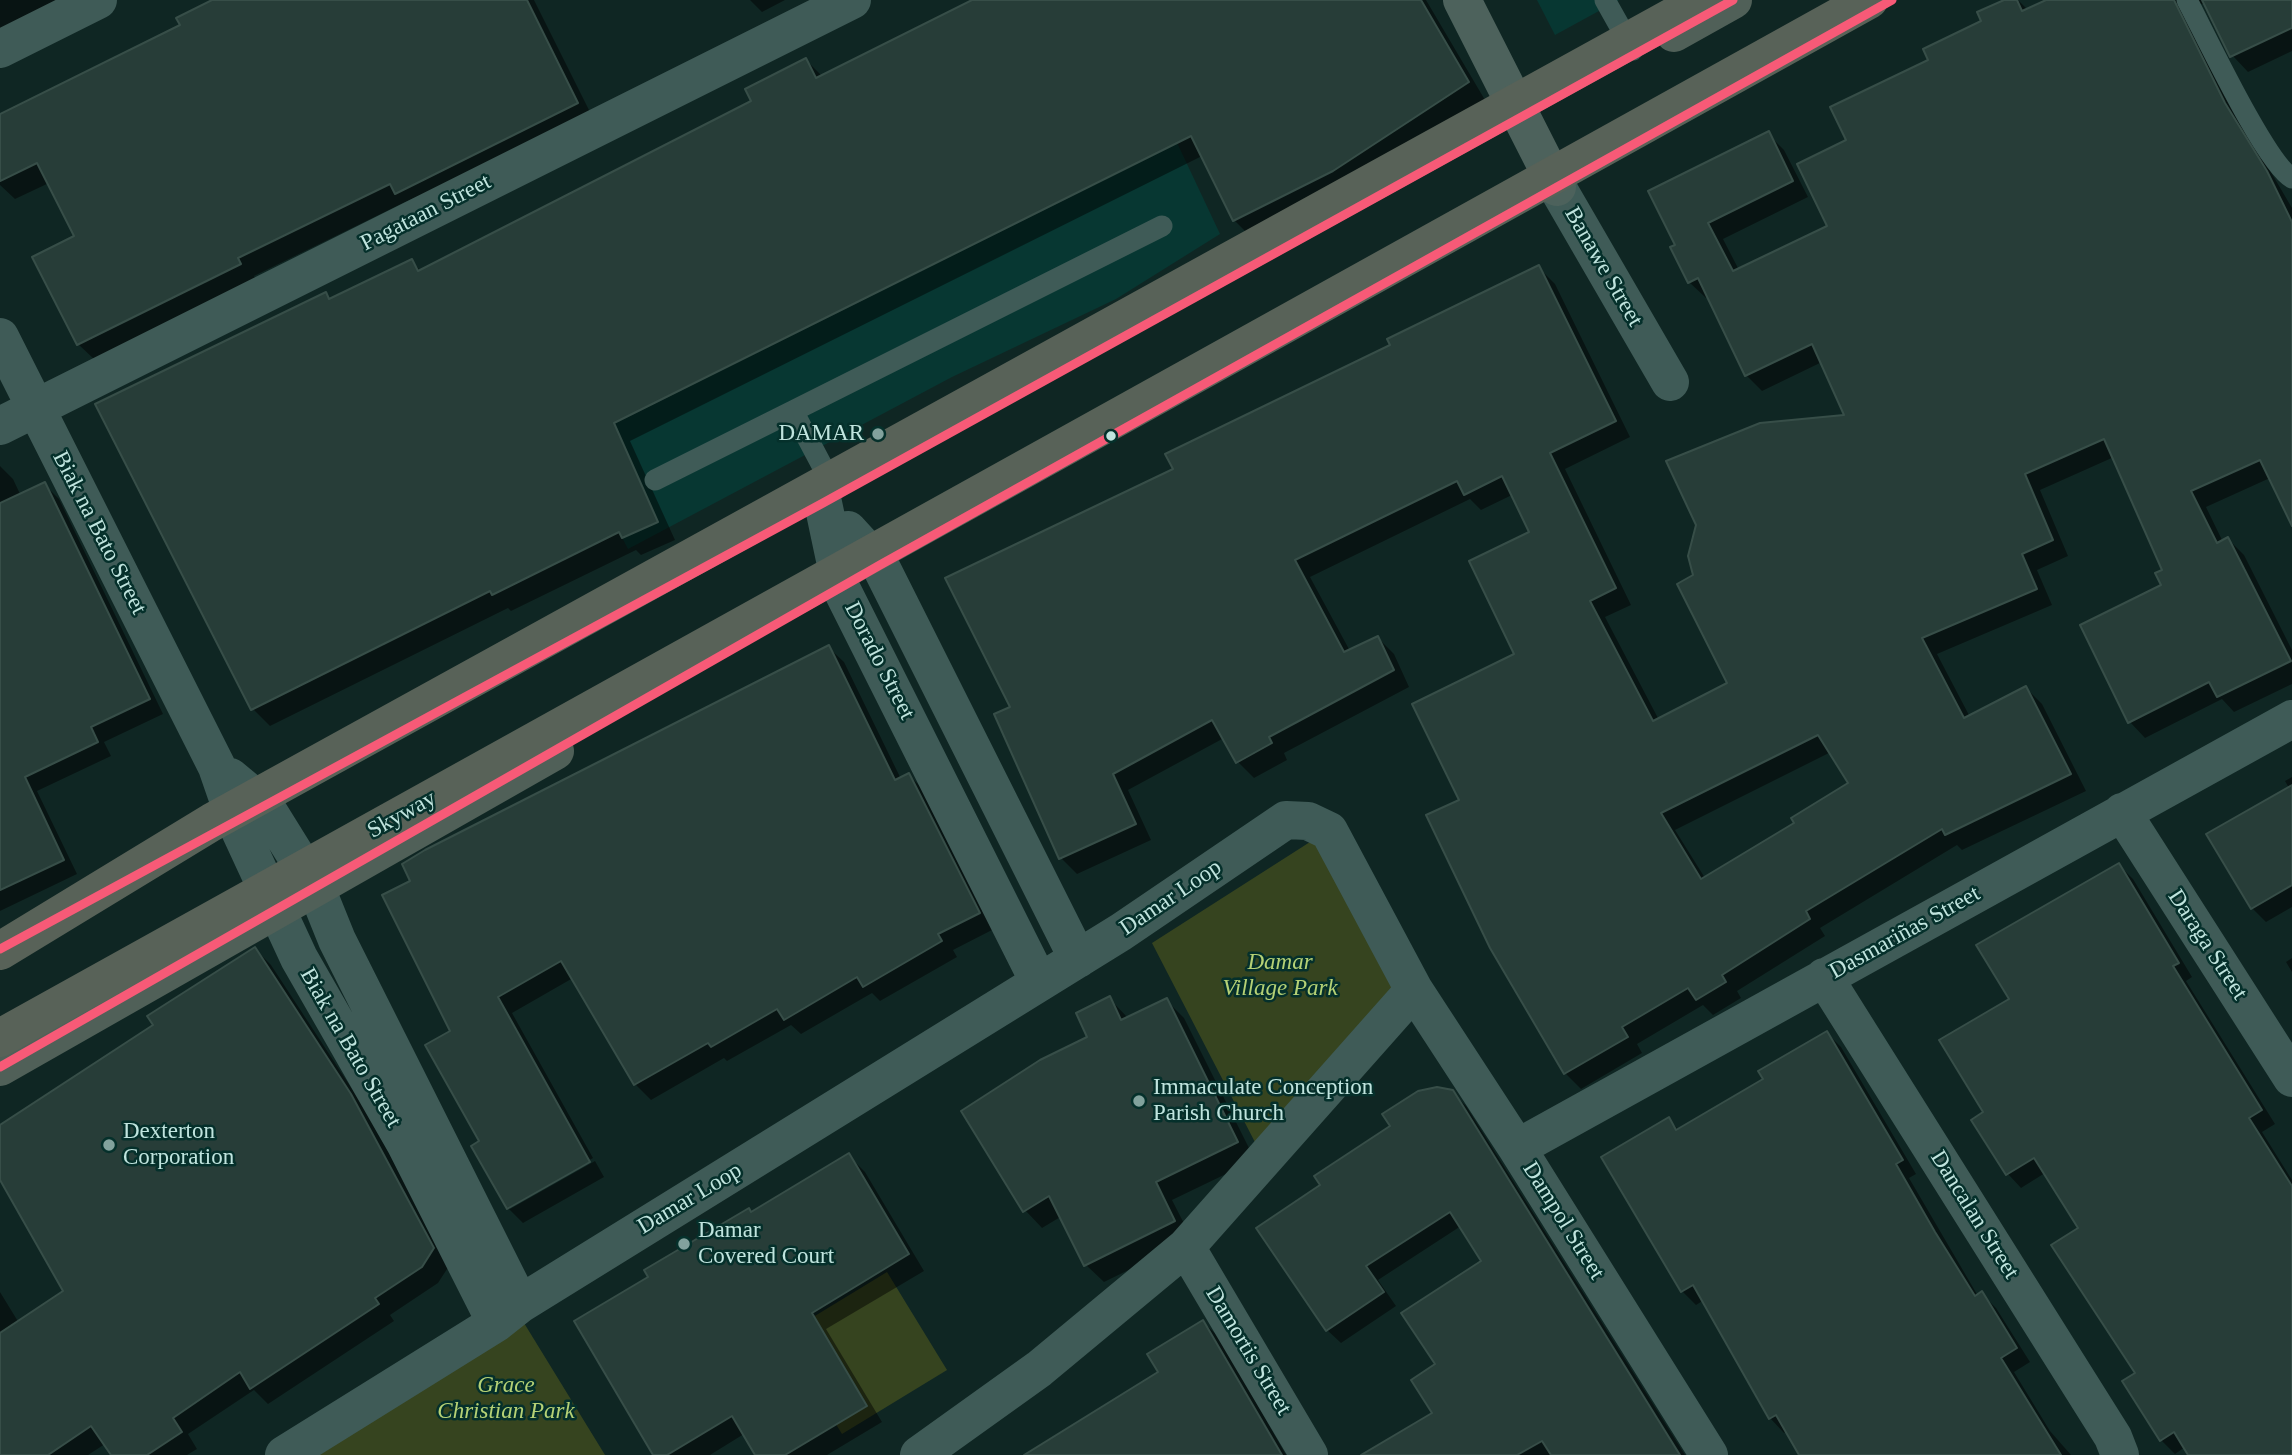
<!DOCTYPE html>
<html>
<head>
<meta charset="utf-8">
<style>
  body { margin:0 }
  canvas { display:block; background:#0f2623 }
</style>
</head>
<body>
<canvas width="2292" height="1455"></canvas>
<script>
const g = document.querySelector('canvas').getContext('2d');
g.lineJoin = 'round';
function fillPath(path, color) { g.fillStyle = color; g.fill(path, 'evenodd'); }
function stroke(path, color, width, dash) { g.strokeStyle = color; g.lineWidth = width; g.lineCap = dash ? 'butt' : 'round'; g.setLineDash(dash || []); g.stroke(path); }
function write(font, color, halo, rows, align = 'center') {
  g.font = font + ' "Times New Roman",serif'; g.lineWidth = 5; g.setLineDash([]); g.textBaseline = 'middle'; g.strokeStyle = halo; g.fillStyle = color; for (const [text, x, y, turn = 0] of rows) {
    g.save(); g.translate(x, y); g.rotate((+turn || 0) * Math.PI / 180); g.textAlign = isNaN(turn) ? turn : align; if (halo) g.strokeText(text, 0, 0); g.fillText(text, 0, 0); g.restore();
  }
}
fillPath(new Path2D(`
  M1537,0H1619L1555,35Z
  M1130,43L1220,234L1116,299L952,377L628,549L520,342Z`), '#073732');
fillPath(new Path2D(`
  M1323,840L1405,982L1258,1148L1152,943L1310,842Z
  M887,1272L947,1370L842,1434L782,1336Z
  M524,1323L605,1455H314Z`), '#36441f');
fillPath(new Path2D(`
  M0,0H103L0,55Z
  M216,0H534L594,120L405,202L254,276L257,281L96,361L78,344L76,237L49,183L15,199L0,185V116L182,26Z
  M750,0H785L762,12Z
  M974,0H1426L1485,100L1252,238L1234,220L1202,156L630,441L675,540L641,555L636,550L511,611L508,608L270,726L253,709L325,294L331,300L411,261L421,271L753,102L806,60L822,76Z
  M2009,0H2018L2028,10L2050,0H2292V51L2248,72L2232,55L2205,4H2197L2241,121L2292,208V500L2270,478L2206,507L2223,542L2228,539L2244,555L2292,650V684L2234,712L2222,699L2145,738L2129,721L2165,571L2114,457L2040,490L2068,556L2037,570L2052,605L1937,654L1970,717L2026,688L2042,704L2086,791L1962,850L1957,845L1820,928L1825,936L1737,991L1741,998L1713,1015L1703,1005L1637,1044L1642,1053L1581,1089L1565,1073L1461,801L1517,655L1531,533L1512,495L1481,510L1470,499L1310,577L1350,651L1378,638L1394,654L1409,687L1284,753L1287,760L1254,778L1238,762L1224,738L1128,790L1151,840L1077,874L1061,858L1012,708L1175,469L1392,345L1539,268L1555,284L1630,437L1565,469L1631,605L1605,617L1659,720L1730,684L1695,576L1846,416L1822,362L1762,391L1746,375L1709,296L1706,298L1689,282L1673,248L1768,134L1784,150L1808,197L1723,239L1739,270L1829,227L1848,141L1931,61ZM1831,752L1850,784L1796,823L1705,878L1675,830Z
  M0,466L13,479L21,496L44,484L59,499L163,714L104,742L111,756L37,791L77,874L0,911Z
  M828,647L844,662L901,779L909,775L924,790L994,929L953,950L957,957L880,1001L872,993L801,1034L791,1025L727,1061L724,1058L651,1100L635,1084L573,978L512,1013L593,1158L510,1205V1209L595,1161L604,1177L523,1223L508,1208L482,1142L453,1032Z
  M2292,777V907L2266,922L2252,908L2289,788L2285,781Z
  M2119,865L2133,879L2192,977L2186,981L2275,1124L2262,1132L2292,1180V1455H2190L2185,1447L2175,1454L2161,1440L2137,1374L2053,1245L2080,1228L2045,1173L2021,1188L2008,1174L1974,1120L1985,1113L2011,999Z
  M255,949L271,965L367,1112L449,1266L438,1283L390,1315L394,1321L268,1404L254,1390L188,1434L197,1449L187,1455H113L105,1444L88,1455H0V1292L19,1323L65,1292L0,1177V1127L156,1025Z
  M2292,958V972L2286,962Z
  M1109,998L1128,1018L1166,1000L1184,1018L1255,1160L1172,1200L1192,1239L1104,1282L1086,1265L1062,1216L1042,1228L1025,1210L1090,1037Z
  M1827,1033L1841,1047L1916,1174L1909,1178L1978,1296L1982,1294L1996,1308L2030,1362L2014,1372L2050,1431L2071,1455H1801L1787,1431L1784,1433L1770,1418L1704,1300L1696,1305L1682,1291L1668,1119L1679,1130L1765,1079Z
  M1452,1092L1466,1106L1685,1455H1401L1434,1413L1437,1365L1484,1261L1461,1226L1378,1280L1396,1306L1341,1343L1327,1330Z
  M849,1156L865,1172L924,1271L826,1329L882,1422L827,1455H757L744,1434L710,1455H655L752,1213Z
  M1203,1322L1219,1337L1286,1455H1028L1161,1373Z`), '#0007');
const building = new Path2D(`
  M212,0H527L578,103L395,194L390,184L238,258L241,264L77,345L32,257L74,236L37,163L0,181V114L180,25L176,18Z
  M972,0H1421L1469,82L1333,171L1233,221L1191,136L614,423L658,522L622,538L619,532L492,595L490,591L251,710L95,404L326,292L329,299L412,259L418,271L751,101L745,89L806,58L816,78Z
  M2004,0H2017L2022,11L2046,0H2174L2225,103L2267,171L2292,222V526L2260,460L2191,491L2217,543L2228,537L2291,661L2217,697L2209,682L2128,723L2080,625L2161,585L2155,573L2162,570L2104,439L2025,474L2053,540L2022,554L2037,589L1922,638L1964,718L2026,686L2071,774L1945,835L1942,829L1806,911L1810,919L1722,975L1726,982L1696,1000L1688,988L1622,1027L1628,1037L1564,1074L1490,948L1426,815L1459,800L1412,704L1514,654L1469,561L1529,532L1502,476L1464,495L1457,481L1295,560L1344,652L1378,636L1394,670L1269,737L1272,743L1236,763L1212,720L1113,774L1136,824L1059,859L994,714L1010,707L945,578L1173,469L1165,454L1390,345L1387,339L1539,265L1616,421L1550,453L1616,588L1590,601L1653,721L1727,683L1677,584L1693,575L1688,556L1696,525L1666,461L1760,423L1844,415L1812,344L1745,376L1698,278L1688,283L1670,247L1675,245L1648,191L1769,131L1793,181L1708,223L1733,271L1827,226L1797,164L1846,140L1830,107L1928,60L1923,49L1981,21L1977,12ZM1818,735L1848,783L1791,818L1794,823L1701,879L1661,813Z
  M2202,0H2292V28L2230,57Z
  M45,482L150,699L91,727L98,742L25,777L64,860L0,890V503Z
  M829,645L895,780L909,773L980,913L938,934L942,941L863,987L857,977L784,1020L777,1009L711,1047L708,1043L634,1085L561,961L498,997L590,1162L507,1209L471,1146L479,1141L425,1045L450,1031L382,895L410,881L402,864L425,850Z
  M2292,785V885L2251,909L2206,834Z
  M2119,863L2179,963L2173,966L2262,1110L2249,1118L2292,1186V1455H2188L2174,1432L2160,1441L2122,1381L2135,1373L2051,1245L2078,1228L2034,1158L2006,1175L1971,1120L1983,1112L1939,1040L2009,999L1976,945Z
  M255,947L351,1094L434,1248L422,1267L375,1298L379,1304L250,1389L240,1372L173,1418L182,1432L147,1455H111L91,1426L48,1455H0V1333L63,1291L0,1180V1125L153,1025L147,1016Z
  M1110,996L1121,1020L1167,998L1238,1142L1156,1182L1175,1221L1084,1266L1049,1196L1023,1212L961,1111L1040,1060L1087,1037L1076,1013Z
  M1827,1031L1903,1160L1896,1164L1935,1232L1975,1296L1982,1291L2017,1348L2001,1358L2061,1455H1799L1776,1415L1769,1419L1693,1285L1681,1292L1601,1157L1669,1117L1676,1130L1763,1079L1758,1071Z
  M1437,1087L1453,1090L1680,1455H1551L1542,1441L1517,1455H1361L1432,1413L1411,1380L1435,1364L1401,1313L1481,1261L1450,1212L1366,1266L1384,1292L1326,1331L1256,1228L1320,1185L1314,1176L1390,1126L1382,1114L1418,1091Z
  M849,1153L909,1254L812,1313L867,1406L785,1455H755L732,1416L667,1455H653L574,1321L648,1277L644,1270L749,1208L751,1212Z
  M1203,1320L1282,1455H1024L1158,1372L1147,1354Z`);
fillPath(building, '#273d38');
stroke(building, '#374e48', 2);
stroke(new Path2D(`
  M1605,0L1633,50
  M2187,0C2205,34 2266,164 2292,178
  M655,480L793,411
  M835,490L793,411L1162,226`), '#3f5b57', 21);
stroke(new Path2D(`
  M0,49L98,0
  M1557,187L1670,382
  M0,337L217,767L236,822L299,958L405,1143L496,1323
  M0,426L852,0
  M823,503L841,588L1039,982
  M848,530L880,565L1078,959
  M230,777L265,806L316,888L337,940L520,1304
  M2122,812L2292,1078
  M1824,977L2113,1437L2120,1455
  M1517,1148L2292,719
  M1186,1247L1309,1455
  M284,1455L496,1323L520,1304L1121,932L1286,820L1308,821L1329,831L1414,990L1517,1148L1709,1455
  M919,1455L1039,1369L1186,1247L1414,990`), '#3f5b57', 38);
stroke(new Path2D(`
  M1462,0L1557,187`), '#4d625c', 38);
stroke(new Path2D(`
  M1674,33L1733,0
  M0,1067L555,751`), '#506058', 38);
stroke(new Path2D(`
  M0,951L212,822L1703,0
  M0,1038L1869,0`), '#586258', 38);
stroke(new Path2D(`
  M0,949L823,503L1733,0
  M0,1067L880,565L1892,0`), '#f75a77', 9);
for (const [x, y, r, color] of [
  [878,434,7,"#82a29d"],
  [1111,436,6,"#c0e4de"],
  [1139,1101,7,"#82a29d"],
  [109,1145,7,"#82a29d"],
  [684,1244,7,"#82a29d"]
]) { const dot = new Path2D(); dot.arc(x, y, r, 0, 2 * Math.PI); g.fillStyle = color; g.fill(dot); stroke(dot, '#05302b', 2.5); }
write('23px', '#c0e4de', '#05302b', [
  ["Pagataan Street",426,213,-27],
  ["Banawe Street",1603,267,60],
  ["Biak na Bato Street",99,533,63],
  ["Dorado Street",879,661,63],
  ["Skyway",402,815,-29],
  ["Damar Loop",1171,898,-34],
  ["Dasmariñas Street",1905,933,-29],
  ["Daraga Street",2207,945,57],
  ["Biak na Bato Street",350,1048,60],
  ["Damar Loop",690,1199,-31],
  ["Dancalan Street",1974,1215,58],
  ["Dampol Street",1563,1221,58],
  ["Damortis Street",1248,1351,59]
]);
write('23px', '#c0e4de', '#05302b', [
  ["DAMAR",864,434,"right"],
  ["Immaculate Conception",1153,1088],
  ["Parish Church",1153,1114],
  ["Dexterton",123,1132],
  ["Corporation",123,1158],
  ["Damar",698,1231],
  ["Covered Court",698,1257]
], 'left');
write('italic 23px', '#b5d175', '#05302b', [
  ["Damar",1280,963],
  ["Village Park",1280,989],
  ["Grace",506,1386],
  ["Christian Park",506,1412]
]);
</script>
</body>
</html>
